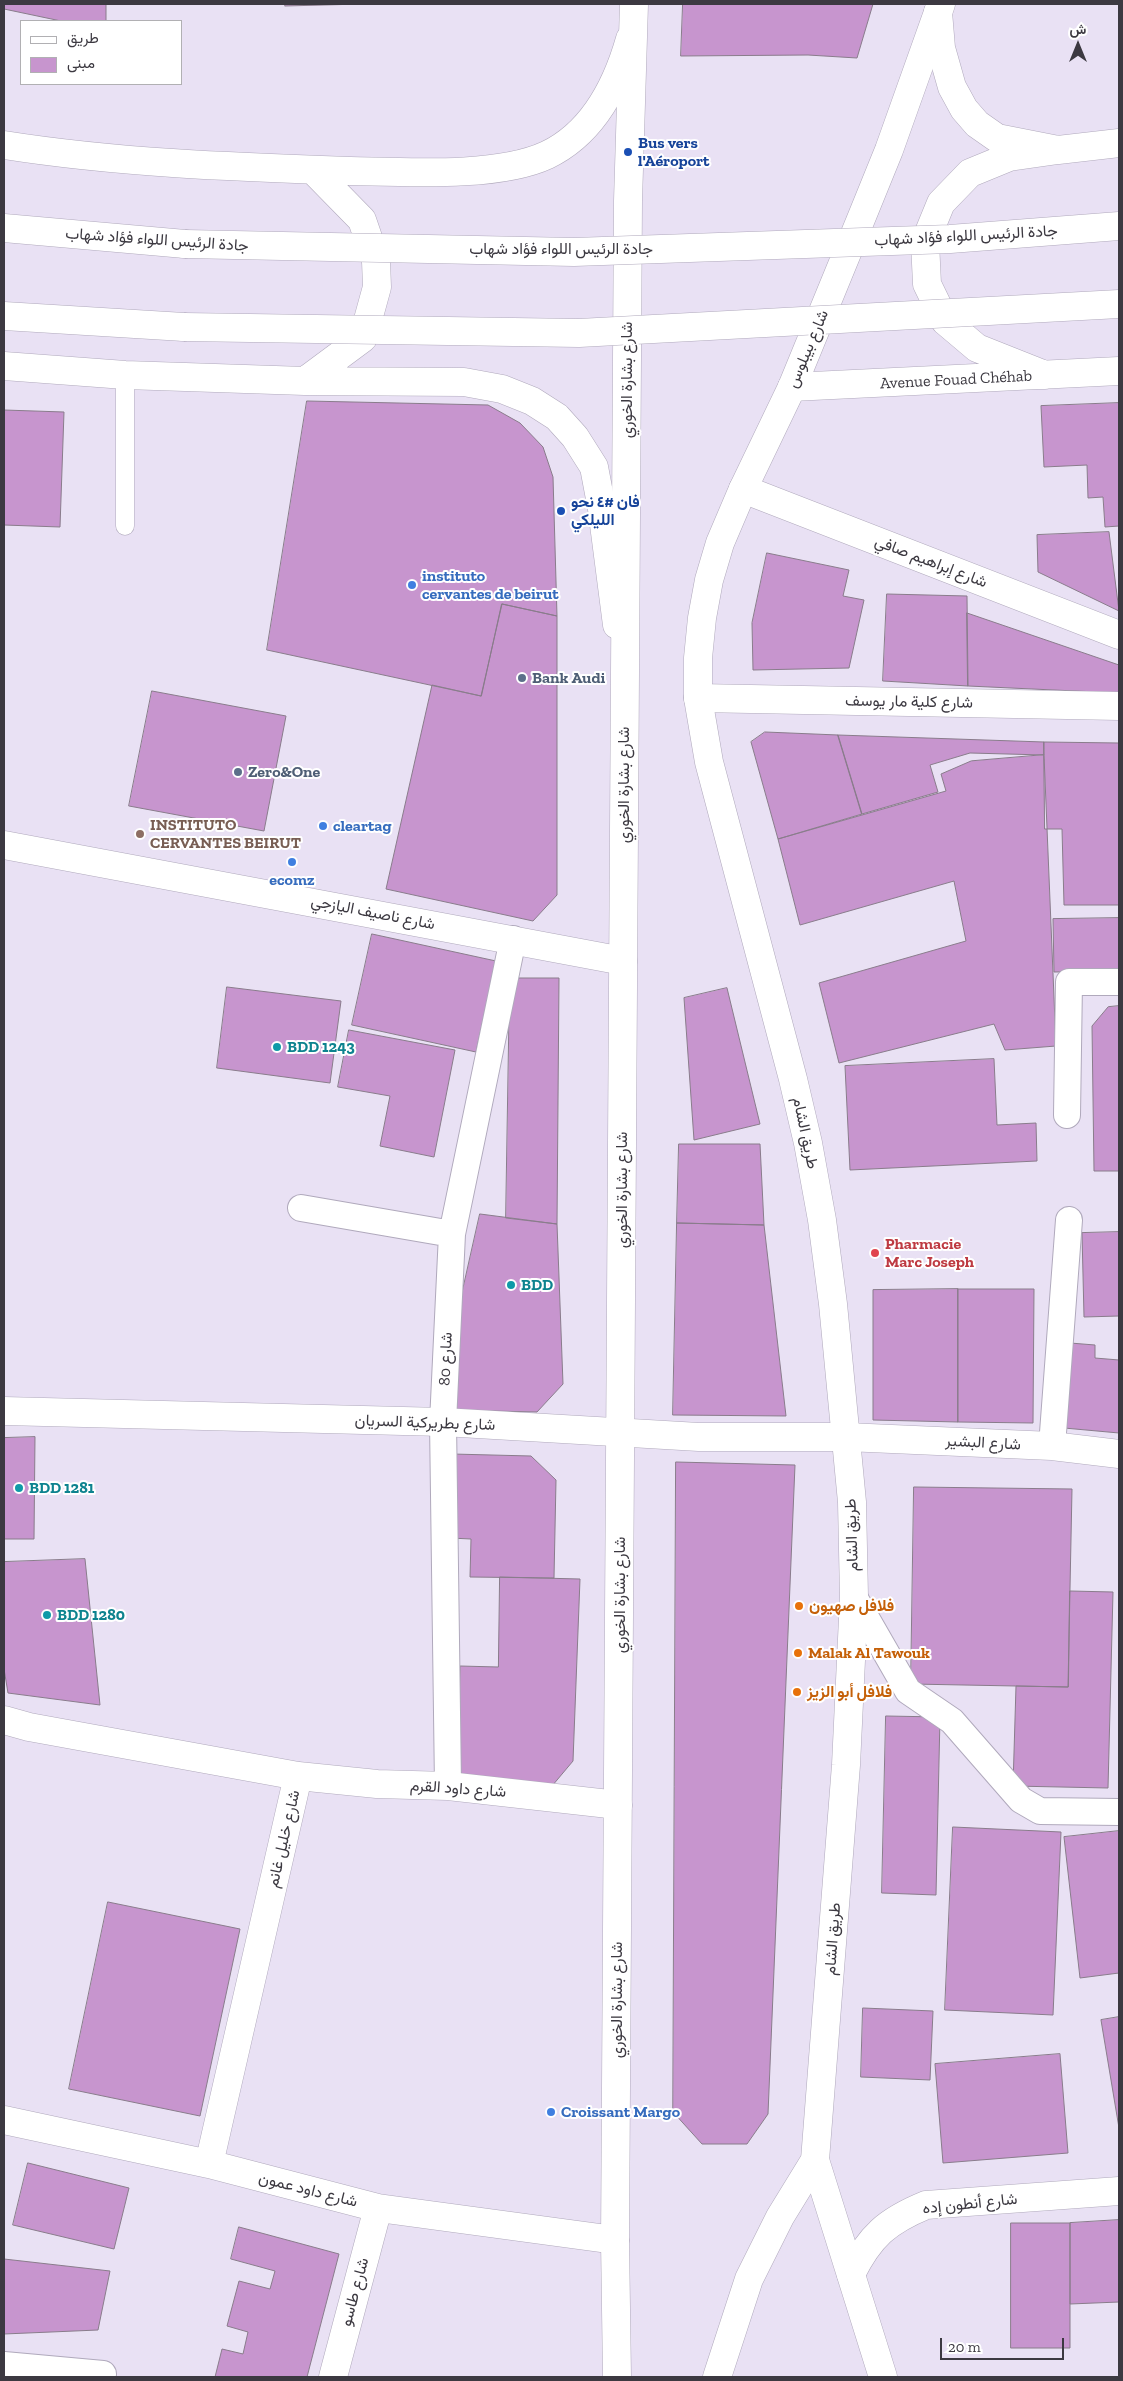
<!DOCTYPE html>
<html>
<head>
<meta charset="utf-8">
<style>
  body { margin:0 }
  #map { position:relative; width:1123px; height:2381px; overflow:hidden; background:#e9e1f4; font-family:"Zilla Slab",Vazirmatn,serif }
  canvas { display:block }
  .frame { position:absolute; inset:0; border:5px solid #3c3941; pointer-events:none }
  .legend { position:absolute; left:20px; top:20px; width:162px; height:65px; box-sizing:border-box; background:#fff; border:1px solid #b1b0b3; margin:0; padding:6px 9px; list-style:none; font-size:15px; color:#3c3941 }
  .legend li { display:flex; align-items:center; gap:10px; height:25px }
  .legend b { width:25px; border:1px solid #b1b0b3 }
  .north { position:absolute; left:1053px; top:20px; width:50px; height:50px; -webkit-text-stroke:4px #fff; paint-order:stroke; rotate:0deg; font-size:14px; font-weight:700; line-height:20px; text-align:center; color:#3c3941 }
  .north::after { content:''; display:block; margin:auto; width:18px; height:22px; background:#3c3941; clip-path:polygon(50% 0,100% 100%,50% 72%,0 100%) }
  .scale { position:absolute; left:940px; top:2338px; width:124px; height:22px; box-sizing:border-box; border:2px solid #3c3941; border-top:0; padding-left:6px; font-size:15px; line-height:18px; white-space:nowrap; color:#3c3941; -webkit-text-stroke:4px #fff; paint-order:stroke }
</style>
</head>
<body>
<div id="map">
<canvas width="1123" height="2381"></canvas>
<div class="frame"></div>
<ul class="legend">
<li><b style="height:6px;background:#fff"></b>طريق</li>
<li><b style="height:14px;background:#c795ce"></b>مبنى</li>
</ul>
<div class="north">ش</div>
<div class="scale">20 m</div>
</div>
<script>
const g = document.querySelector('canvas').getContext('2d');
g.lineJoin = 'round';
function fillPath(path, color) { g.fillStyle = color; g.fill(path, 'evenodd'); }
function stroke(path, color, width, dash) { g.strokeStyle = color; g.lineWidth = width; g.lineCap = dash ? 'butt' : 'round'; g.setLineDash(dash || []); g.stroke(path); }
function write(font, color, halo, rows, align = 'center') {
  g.font = font + ' "Zilla Slab",Vazirmatn,serif'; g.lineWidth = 4; g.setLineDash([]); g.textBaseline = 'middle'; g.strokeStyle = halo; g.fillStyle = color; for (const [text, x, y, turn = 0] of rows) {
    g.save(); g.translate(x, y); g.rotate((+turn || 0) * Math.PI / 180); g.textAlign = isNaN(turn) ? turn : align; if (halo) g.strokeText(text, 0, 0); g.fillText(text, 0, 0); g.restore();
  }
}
const building = new Path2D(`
  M4,4H106V21H61L4,9Z
  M286,4H362L285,6Z
  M683,4H873L857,58L808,55L681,56Z
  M307,401L488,405L520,423L543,447L553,477L557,616L502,604L481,696L267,650Z
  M1119,403V526L1105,527L1103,497L1088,498L1087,465L1044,467L1041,406Z
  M4,410L64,412L60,527L4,525Z
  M1109,532L1119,611L1038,572L1037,535Z
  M767,553L849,570L843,596L864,600L849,668L753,670L752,623Z
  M887,594L967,596L968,686L883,681Z
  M502,604L557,616V895L533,921L386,889L432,685L481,696Z
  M967,613L1119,665V691L1118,693L968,686Z
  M152,691L286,716L264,831L129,806Z
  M765,732L838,735L862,814L778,839L751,742Z
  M838,735L1044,742V755L970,753L930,765L938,792L862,814Z
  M1044,742L1119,743V905H1064L1062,829H1045Z
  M1044,755L1056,1046L1005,1050L994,1024L839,1063L819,983L966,941L954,881L800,925L778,839L946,791L941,774L971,761Z
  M1119,918V971L1054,972L1053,919Z
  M372,934L496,961L476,1052L352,1025Z
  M510,978H559L557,1224L506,1218Z
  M227,987L341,1001L330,1083L217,1068Z
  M727,988L760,1124L694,1140L684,998Z
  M1119,1006V1171H1094L1092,1026L1108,1007Z
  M349,1030L455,1050L434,1157L380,1146L390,1096L338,1087Z
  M994,1059L997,1125L1036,1123L1037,1161L850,1170L845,1066Z
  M679,1144H760L764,1225L677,1223Z
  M480,1214L557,1224L563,1384L537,1412L446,1410L450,1346Z
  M677,1223L764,1225L786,1416L673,1415Z
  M1119,1232V1316L1084,1317L1082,1233Z
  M958,1289H1034L1033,1423L958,1422Z
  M958,1289V1422L873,1420V1290Z
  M1070,1343L1095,1345V1358L1119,1360V1433L1064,1428Z
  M35,1437L34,1539H4V1438Z
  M452,1454L531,1456L556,1480L554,1578L470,1577L471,1539L450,1538Z
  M676,1462L795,1465L768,2114L747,2144H702L673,2112Z
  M914,1487L1072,1489L1068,1687L911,1684Z
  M85,1559L100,1705L8,1693L4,1669V1562Z
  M500,1577L580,1579L573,1761L552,1786L457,1784L460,1666L498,1667Z
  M1070,1591L1113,1592L1108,1788L1013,1786L1016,1686L1068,1687Z
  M886,1716L940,1717L936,1895L882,1893Z
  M953,1827L1061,1832L1053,2015L945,2010Z
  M1119,1831V1973L1080,1978L1064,1837Z
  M108,1902L240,1929L200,2116L69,2089Z
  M863,2008L933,2011L930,2080L861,2077Z
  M1119,2017V2128L1101,2020Z
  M1060,2054L1068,2153L943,2163L935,2064Z
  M28,2163L129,2188L114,2249L13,2225Z
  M1119,2220V2302L1070,2304V2223Z
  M1011,2223H1070V2348H1011Z
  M239,2227L339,2254L307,2377H215L222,2349L243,2354L248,2332L227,2326L239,2281L270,2289L275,2271L231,2259Z
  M4,2259L110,2271L98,2330L4,2334Z`);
fillPath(building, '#c795ce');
stroke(building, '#897c8b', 1);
const service = new Path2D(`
  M125,375V526`);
const pedestrian = new Path2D(`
  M1067,1115L1069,982H1119
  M301,1208L452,1234
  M1052,1446L1069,1220
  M854,1597L908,1691L952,1721L1021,1800L1040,1811L1119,1812
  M448,1786L443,1422L452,1234L513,939
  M4,2365L103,2374`);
const minor = new Path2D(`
  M743,489L1119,635
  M698,698L1119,706
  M4,845L623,961
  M4,1411L443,1422L699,1437H846L1052,1446L1119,1454
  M4,1720L29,1727L298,1776L377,1784L448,1786L618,1805
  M4,2120L209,2164L378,2208L615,2240
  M209,2164L298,1776
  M851,2274C870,2236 887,2221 926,2205L1119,2191
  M333,2377L378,2208`);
const tertiary = new Path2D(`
  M938,12L941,48L952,87L964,109L977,124L997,138L1058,150L1119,143
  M4,145C118,163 234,167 350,171C405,172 498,178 547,155C593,133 617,85 630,39
  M4,366L125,375L305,381L464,382L502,389L532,401L557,417L575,437L594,467L602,509L617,625
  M1045,375L977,348L945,321L927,284L925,242L941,203L970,173L1009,157L1058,150
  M305,381L363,338L377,287L376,261L362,220L313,170
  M792,387L1119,371
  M815,2160L883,2377`);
const primary = new Path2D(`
  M617,2377L615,2240L628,201L634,4
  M717,2377L749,2279L780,2217L815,2160L846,1765L854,1597L852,1502L833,1304L822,1220L808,1143L793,1079L709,762L698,698V658L702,618L709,580L720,543L743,489L792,387L863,214L889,150L941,4`);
const motorway = new Path2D(`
  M4,228L185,244
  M4,316L184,327`);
stroke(service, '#b0a9bc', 19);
stroke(pedestrian, '#b0a9bc', 28);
stroke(minor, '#b0a9bc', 29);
stroke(tertiary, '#b0a9bc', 29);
stroke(primary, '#b0a9bc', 29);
stroke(motorway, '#b0a9bc', 29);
stroke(service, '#fff', 18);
stroke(pedestrian, '#fff', 26);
stroke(minor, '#fff', 28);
stroke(tertiary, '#fff', 28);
stroke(primary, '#fff', 28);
stroke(motorway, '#fff', 28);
const motorwayBridge = new Path2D(`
  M185,244L574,252L950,239L1119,226
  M184,327L579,333L1119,304`);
stroke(motorwayBridge, '#b0a9bc', 29, []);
stroke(motorwayBridge, '#fff', 28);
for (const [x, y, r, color] of [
  [628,152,5,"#1a4fb4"],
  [561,511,5,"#1a4fb4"],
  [412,585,5,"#3f7fe0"],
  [522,678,5,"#5c6f8a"],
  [238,772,5,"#5c6f8a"],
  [323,826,5,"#3f7fe0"],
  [140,834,5,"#8d6e63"],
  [292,862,5,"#3f7fe0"],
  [277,1047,5,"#0f9aa8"],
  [875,1253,5,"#e0444e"],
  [511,1285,5,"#0f9aa8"],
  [19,1488,5,"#0f9aa8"],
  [799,1606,5,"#e8710a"],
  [47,1615,5,"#0f9aa8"],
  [798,1653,5,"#e8710a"],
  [797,1692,5,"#e8710a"],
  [551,2112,5,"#3f7fe0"]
]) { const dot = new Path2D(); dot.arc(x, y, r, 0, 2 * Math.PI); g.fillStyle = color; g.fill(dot); stroke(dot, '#fff', 2); }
write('bold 16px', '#164399', '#fff', [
  ["Bus vers",638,143],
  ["l'Aéroport",638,161],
  ["فان #٤ نحو",571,502],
  ["الليلكي",571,520]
], 'left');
write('16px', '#3c3941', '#fff', [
  ["جادة الرئيس اللواء فؤاد شهاب",966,236,-3],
  ["جادة الرئيس اللواء فؤاد شهاب",157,240,4],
  ["جادة الرئيس اللواء فؤاد شهاب",561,249],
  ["شارع بيبلوس",808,349,-67],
  ["شارع بشارة الخوري",627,380,-90],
  ["Avenue Fouad Chéhab",956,380,-3],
  ["شارع إبراهيم صافي",931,562,21],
  ["شارع كلية مار يوسف",909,702,1],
  ["شارع بشارة الخوري",624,785,-90],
  ["شارع ناصيف اليازجي",373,913,11],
  ["طريق الشام",805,1133,78],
  ["شارع بشارة الخوري",622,1190,-90],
  ["شارع 80",446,1359,-87],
  ["شارع بطريركية السريان",425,1423,2],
  ["شارع البشير",983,1443,3],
  ["طريق الشام",852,1535,-92],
  ["شارع بشارة الخوري",620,1595,-90],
  ["شارع داود القرم",458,1789,4],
  ["شارع خليل غانم",284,1839,-77],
  ["طريق الشام",833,1939,-86],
  ["شارع بشارة الخوري",617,2000,-90],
  ["شارع داود عمون",308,2190,14],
  ["شارع أنطون إده",970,2204,-6],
  ["شارع طاسو",355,2292,-75]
]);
write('bold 16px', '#366cbe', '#fff', [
  ["instituto",422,576],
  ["cervantes de beirut",422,594],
  ["cleartag",333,826],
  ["ecomz",292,880,"center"],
  ["Croissant Margo",561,2112]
], 'left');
write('bold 16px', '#4e5e75', '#fff', [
  ["Bank Audi",532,678],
  ["Zero&One",248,772]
], 'left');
write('bold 16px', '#785e54', '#fff', [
  ["INSTITUTO",150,825],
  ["CERVANTES BEIRUT",150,843]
], 'left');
write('bold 16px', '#0d838f', '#fff', [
  ["BDD 1243",287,1047],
  ["BDD",521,1285],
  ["BDD 1281",29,1488],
  ["BDD 1280",57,1615]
], 'left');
write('bold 16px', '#be3a42', '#fff', [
  ["Pharmacie",885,1244],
  ["Marc Joseph",885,1262]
], 'left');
write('bold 16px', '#c56008', '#fff', [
  ["فلافل صهيون",809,1606],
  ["Malak Al Tawouk",808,1653],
  ["فلافل أبو الزيز",807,1692]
], 'left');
</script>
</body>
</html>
